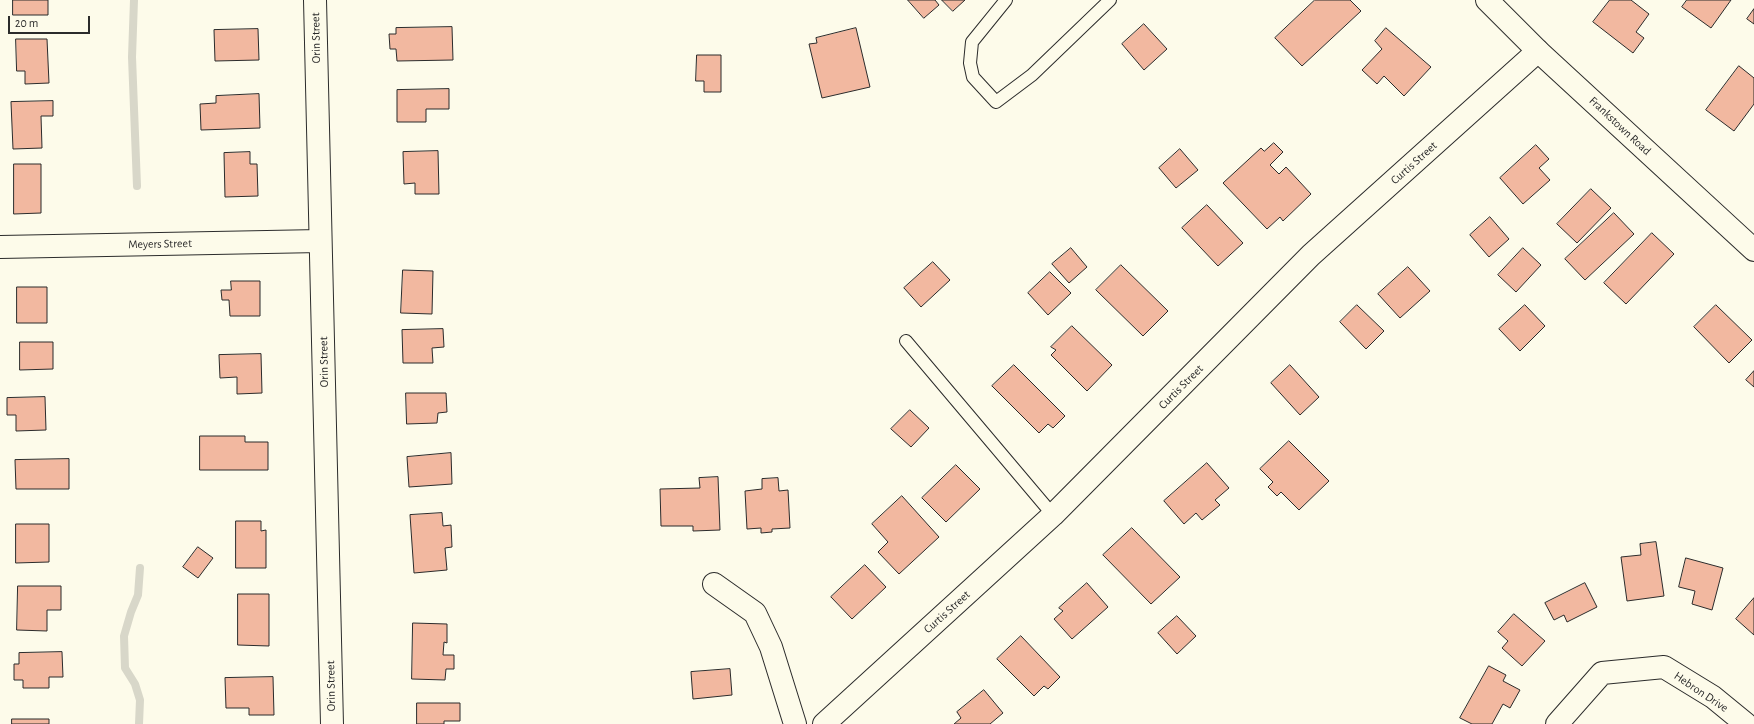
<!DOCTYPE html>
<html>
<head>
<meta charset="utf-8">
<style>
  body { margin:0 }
  #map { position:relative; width:1754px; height:724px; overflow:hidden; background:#fdfbea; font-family:"Alegreya Sans",sans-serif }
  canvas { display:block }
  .scale { position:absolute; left:8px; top:16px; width:82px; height:18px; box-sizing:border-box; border:2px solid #2b2b2b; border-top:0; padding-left:5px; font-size:12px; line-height:14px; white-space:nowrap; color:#2b2b2b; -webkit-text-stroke:3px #fdfbea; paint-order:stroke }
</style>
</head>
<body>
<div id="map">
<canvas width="1754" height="724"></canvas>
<div class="scale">20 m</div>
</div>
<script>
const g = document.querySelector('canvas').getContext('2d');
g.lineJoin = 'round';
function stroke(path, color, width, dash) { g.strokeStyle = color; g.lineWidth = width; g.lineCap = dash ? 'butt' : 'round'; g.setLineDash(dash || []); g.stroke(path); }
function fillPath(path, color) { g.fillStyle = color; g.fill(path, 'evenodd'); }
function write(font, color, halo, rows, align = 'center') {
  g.font = font + ' "Alegreya Sans",sans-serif'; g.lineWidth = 3; g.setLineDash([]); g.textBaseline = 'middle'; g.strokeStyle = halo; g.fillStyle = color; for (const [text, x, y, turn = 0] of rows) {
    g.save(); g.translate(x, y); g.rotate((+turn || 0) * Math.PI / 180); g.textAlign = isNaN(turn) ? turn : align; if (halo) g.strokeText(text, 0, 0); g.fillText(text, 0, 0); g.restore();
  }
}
stroke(new Path2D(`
  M134,0L132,57L137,186
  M139,724L140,700L135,684L125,668L124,636L131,612L138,595L140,568`), '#d8d7c9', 8);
const building = new Path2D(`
  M13,0H48V15H13Z
  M908,0H935L939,5L924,18Z
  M942,0H965L953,11Z
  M1315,0H1350L1361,11L1302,66L1275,38Z
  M1610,0H1631L1649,14L1636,32L1644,38L1633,53L1593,22Z
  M1687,0H1731L1711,28L1682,7Z
  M1754,9V24L1747,19Z
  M1144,24L1167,49L1144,70L1122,44Z
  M452,27L453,60L397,61L396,49H390L389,34H396V28Z
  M856,28L870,87L822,98L809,44L817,43L816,38Z
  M1386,28L1431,67L1404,96L1384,76L1377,84L1362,70L1382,49L1375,41Z
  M258,29L259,60L215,61L214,30Z
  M16,39H47L49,83L25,84V71H17Z
  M697,55H721V92H704V81H696Z
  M1739,66L1754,78V104L1734,131L1706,110Z
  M449,89V109H426V122H397V90Z
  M259,94L260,128L201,130L200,104L216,103V96Z
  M53,101V116H41L42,148L13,149L11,102Z
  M1274,143L1283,152L1270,165L1279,174L1286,167L1311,194L1283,221L1280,217L1267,229L1223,183L1261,148L1264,151Z
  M1536,145L1549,159L1539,168L1550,180L1523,204L1500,178Z
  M1180,149L1198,170L1176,188L1159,168Z
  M438,151L439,194H415V183L404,184L403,152Z
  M250,152V164H257L258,196L225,197L224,153Z
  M14,164H41V213L14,214Z
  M1591,189L1611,208L1577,243L1557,224Z
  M1207,205L1243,243L1218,266L1182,228Z
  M1614,213L1634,234L1585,280L1565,259Z
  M1490,217L1509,239L1489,257L1470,235Z
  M1652,233L1674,254L1626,304L1604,283Z
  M1071,248L1087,267L1069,283L1052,264Z
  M1523,248L1541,265L1516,292L1498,275Z
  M933,262L950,280L921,307L904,288Z
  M1121,265L1168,311L1143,336L1096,290Z
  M1408,267L1430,291L1400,318L1378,294Z
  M403,270L433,271L432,314L401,313Z
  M1050,272L1071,293L1048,315L1028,293Z
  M231,281H260V316H230L229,300H222L221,290H231Z
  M17,287H47V323H17Z
  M1357,305L1384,331L1366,349L1340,322Z
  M1525,305L1545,326L1520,351L1499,329Z
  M1716,305L1752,340L1729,363L1694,327Z
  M1072,326L1112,365L1087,391L1051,355L1056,350L1051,347Z
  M443,329L444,347L432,348L433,363H403L402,330Z
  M20,342H53V369L20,370Z
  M261,354L262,393L237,394V377L220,378L219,355Z
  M1014,365L1065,416L1053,428L1048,424L1039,433L992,386Z
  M1290,365L1319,397L1300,415L1271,383Z
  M1754,371V387L1746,380Z
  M406,393H446L447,412L438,413L437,423L407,424Z
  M45,397L46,430L16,431V415H7V398Z
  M910,410L929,428L911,447L891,429Z
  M200,436H245V442H268V470H200Z
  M1289,441L1329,481L1299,510L1281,492L1277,496L1268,487L1273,482L1260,469Z
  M451,453L452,484L409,487L407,457Z
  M69,459V489H16L15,460Z
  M1207,463L1229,488L1215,500L1220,505L1202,520L1196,513L1184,524L1164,501Z
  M956,465L980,489L946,522L922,498Z
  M718,477L720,530L693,531V526H661L660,489L700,488L699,478Z
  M778,478L779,491L788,490L790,528L772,529V532L761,533V528L747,529L745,491L762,489V479Z
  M902,496L939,537L899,574L878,552L888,542L872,524Z
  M442,513L443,526L451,525L452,547L445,548L447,570L414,573L410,515Z
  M236,521H261V531L266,530V568H236Z
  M16,524H49V562L16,563Z
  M1132,528L1180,577L1151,604L1103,555Z
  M1656,542L1664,596L1627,601L1621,557L1641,555L1640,544Z
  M198,547L213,558L198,578L183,567Z
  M1686,558L1723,568L1712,610L1692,604L1695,591L1679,587Z
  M865,565L886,587L852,619L831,597Z
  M1087,583L1108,607L1072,639L1054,619L1063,611L1059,608Z
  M1585,583L1597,607L1567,622L1564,615L1554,620L1545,603Z
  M18,586H61V610H47V631L17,630Z
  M238,594H269V646L238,645Z
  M1754,598V635L1736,619Z
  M1514,614L1545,641L1522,666L1502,648L1508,641L1498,632Z
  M1177,616L1196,636L1177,654L1158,633Z
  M413,623L447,624V643L444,642L443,655H454V669H446L445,680L412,679Z
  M1021,636L1060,677L1048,689L1044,686L1034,696L997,659Z
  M62,652L63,677H49V688H23V680H14V664H19V653Z
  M1489,666L1506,675L1503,681L1520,690L1510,708L1503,704L1492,724H1472L1460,718Z
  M730,669L732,695L693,699L691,672Z
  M273,677L274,715H249V708H226L225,678Z
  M984,690L1003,713L990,724H954L961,718L957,712Z
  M417,703H460V721H444V724H417Z
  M12,719H49V724H12Z`);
fillPath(building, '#f2b8a0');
stroke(building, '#2b2b2b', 1);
const lane = new Path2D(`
  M1006,0L972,42L970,63L973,77L996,102L1032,75L1110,0
  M906,341L1053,515`);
const street = new Path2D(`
  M315,0L332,724
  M0,247L320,241
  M714,584L755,613L771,647L795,724
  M824,724L1053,515L1311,255L1538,51
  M1557,724L1602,673L1664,667L1713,697L1746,724`);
const secondary = new Path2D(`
  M1487,0L1538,51L1754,250`);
stroke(lane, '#2b2b2b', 14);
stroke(street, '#2b2b2b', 24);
stroke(secondary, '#2b2b2b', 24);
stroke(lane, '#fdfbea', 12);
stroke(street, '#fdfbea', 22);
stroke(secondary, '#fdfbea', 22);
write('12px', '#2b2b2b', '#fdfbea', [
  ["Orin Street",316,38,-91],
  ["Frankstown Road",1620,126,43],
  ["Curtis Street",1414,163,-42],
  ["Meyers Street",160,244,-1],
  ["Orin Street",324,362,-91],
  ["Curtis Street",1181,387,-45],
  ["Curtis Street",947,612,-42],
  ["Orin Street",331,686,-91],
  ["Hebron Drive",1701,692,34]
]);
</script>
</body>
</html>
